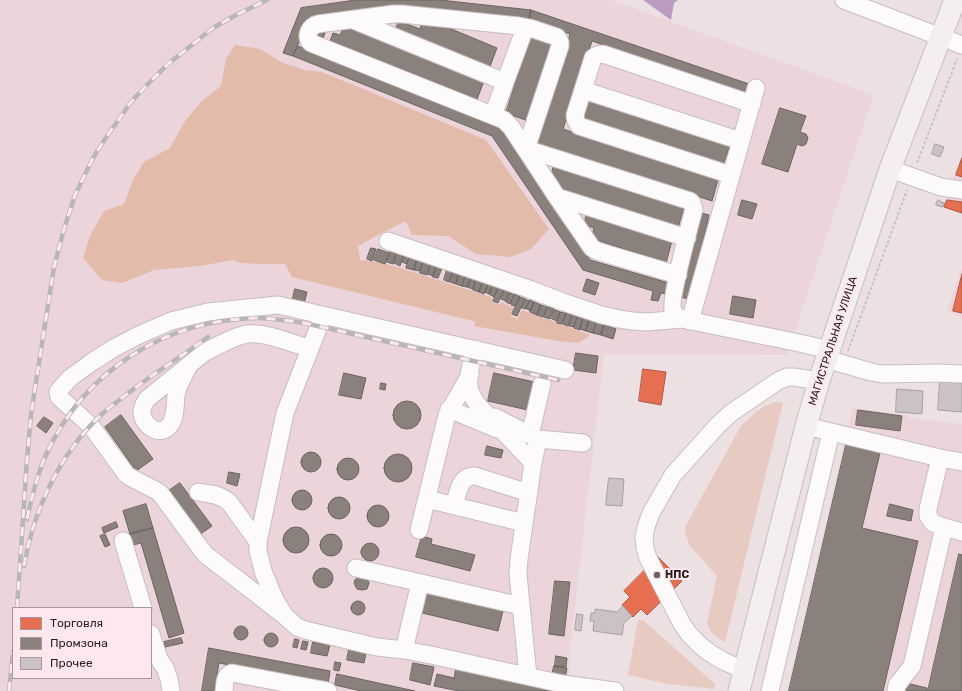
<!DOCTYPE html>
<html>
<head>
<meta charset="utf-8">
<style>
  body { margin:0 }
  #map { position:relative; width:962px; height:691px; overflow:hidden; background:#ede0e3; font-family:Rubik,sans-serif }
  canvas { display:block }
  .legend { position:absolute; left:12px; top:607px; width:140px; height:72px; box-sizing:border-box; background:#ffe8ed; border:1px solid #a9989b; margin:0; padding:5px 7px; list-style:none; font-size:12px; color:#271f21 }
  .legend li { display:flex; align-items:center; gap:8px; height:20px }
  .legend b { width:20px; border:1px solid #a9989b }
</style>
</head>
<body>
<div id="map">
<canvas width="962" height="691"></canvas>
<ul class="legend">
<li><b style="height:11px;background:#e76f51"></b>Торговля</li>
<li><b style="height:11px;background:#8a817c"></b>Промзона</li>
<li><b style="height:11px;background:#cbc2c5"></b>Прочее</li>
</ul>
</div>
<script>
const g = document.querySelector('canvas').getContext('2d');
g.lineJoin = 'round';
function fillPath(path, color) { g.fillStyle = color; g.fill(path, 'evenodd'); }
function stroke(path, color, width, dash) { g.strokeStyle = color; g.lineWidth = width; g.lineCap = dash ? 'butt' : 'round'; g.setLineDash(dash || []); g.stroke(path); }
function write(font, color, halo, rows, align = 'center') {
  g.font = font + ' Rubik,sans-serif'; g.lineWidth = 4; g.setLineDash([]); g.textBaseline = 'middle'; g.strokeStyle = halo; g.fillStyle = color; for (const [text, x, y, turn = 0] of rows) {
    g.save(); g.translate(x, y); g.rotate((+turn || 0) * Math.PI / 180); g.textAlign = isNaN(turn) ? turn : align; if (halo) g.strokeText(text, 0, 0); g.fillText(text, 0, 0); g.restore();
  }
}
fillPath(new Path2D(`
  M0,0H611L874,95L787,355L604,354L569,658L571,659L566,691H0ZM13,608H151V678H13Z
  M962,155V214L943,207Z
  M962,268V318L947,311Z
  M853,408L908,415V418L962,424V691H787Z`), '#ebd4da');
fillPath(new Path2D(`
  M775,402L783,403L725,642C717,638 710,633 707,623L717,576L690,546L686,536L685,527L741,426L757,411L765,406Z
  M638,620H643L715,684L714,689L668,684L628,675Z`), '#e7cbc2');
fillPath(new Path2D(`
  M235,45L260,49L283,63L305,70L322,72L486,140L549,229L531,249L510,257L476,254L448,236L412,235L406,221L378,235L358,246L360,260L378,262L397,267L491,297L492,302L500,305L502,302L513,308L510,315L517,319L522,310L590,335L579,343L558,341L474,326L475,322L473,321L292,277L285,264H260L240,263L233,260L200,266L154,270L122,283L102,280L83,258L90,236L104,211L124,204L133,180L144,162L170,148L185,121L203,100L221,86L226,59Z`), '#e3bbab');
fillPath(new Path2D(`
  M643,0H678L674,3L671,20Z`), '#bc9dc1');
const shops = new Path2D(`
  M962,158V177L956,175Z
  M947,200L962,202V213L944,207Z
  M962,274V313L953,311Z
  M643,369L666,372L661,405L639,401Z
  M658,557L682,581L647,615L641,609L633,617L622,605L630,597L624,591Z`);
fillPath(shops, '#e76f51');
stroke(shops, '#ad5743', 1);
const industry = new Path2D(`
  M356,0H440L531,10L529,21L309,20L293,56L283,53L301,8Z
  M531,10L752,85L748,95L592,41L563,129L718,180L712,201L535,143L570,34L529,21Z
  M399,21L420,29L422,21L437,23L497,48L489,69L395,31Z
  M344,26L484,81L476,102L329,44L333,33L340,35Z
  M320,28L326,31L322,40L317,38Z
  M531,36L553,44L528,121L506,113Z
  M298,46L500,127L590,260L669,283L666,294L661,293L658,301L651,300L653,291L583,270L492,136L293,56Z
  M590,99L730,145L723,165L584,120Z
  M780,108L806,116L800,132L806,134L808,138L806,144L802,146L797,144L788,172L762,164Z
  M554,165L684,207L678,228L560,190L551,176Z
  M742,200L757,204L752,219L738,215Z
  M698,212L709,215L690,299L679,297Z
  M587,213L672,241L666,263L591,238L594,228L584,225Z
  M371,248L376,249L372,261L367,259Z
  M378,249L389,253L385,264L374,260Z
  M390,251L396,253L393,264L387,262Z
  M397,253L404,255L400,266L394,263Z
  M404,255L409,257L407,264L402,262Z
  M410,257L417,259L414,270L406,268Z
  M417,260L423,262L420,271L414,270Z
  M423,262L430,264L427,275L420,273Z
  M431,264L436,266L433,276L428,274Z
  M437,266L442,268L438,278L433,277Z
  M447,270L453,272L449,282L444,280Z
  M453,272L459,274L456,284L450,282Z
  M459,273L465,275L462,286L456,284Z
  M466,276L471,278L467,287L462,286Z
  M471,278L476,279L473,289L467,287Z
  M477,279L483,281L479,292L473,290Z
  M587,279L599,283L595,295L583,291Z
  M483,282L488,284L484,294L479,292Z
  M489,284L492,286L489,294L485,292Z
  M493,286L498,289L494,297L489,294Z
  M499,288L504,290L498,303L493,301Z
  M295,289L307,292L304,304L292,302Z
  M505,290L509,293L506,301L501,299Z
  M510,293L514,295L510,304L506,302Z
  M515,294L520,297L516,305H515L514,306L511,305L512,304L511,303Z
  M733,296L756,300L753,318L730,314Z
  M520,297L525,299L517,316L512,314Z
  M525,299L529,301L526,309L522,308Z
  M530,300L534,302L531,311L527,309Z
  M534,302L541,305L537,315L530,312Z
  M541,305L547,307L543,317L537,315Z
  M548,307L554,309L550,319L544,317Z
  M555,310L560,312L557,321L552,319Z
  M561,312L566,313L562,324L557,323Z
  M566,313L572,315L568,326L563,324Z
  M573,315L577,317L574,327L569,326Z
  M578,317L583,318L580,330L574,328Z
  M583,318L589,320L586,331L580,329Z
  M589,320L596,322L593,333L586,331Z
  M597,322L604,325L601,335L593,333Z
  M604,325L616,329L613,339L601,335Z
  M576,353L598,356L596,373L573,370Z
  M344,373L366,378L361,399L339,395Z
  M494,373L539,383L532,411L488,401Z
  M381,383L386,384L385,390L380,389Z
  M393 415a14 14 0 1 1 28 0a14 14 0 1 1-28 0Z
  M858,410L902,416L900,431L856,425Z
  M121,415L153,459L136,471L105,427Z
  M44,417L53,423L46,433L37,426Z
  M846,445L880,453L862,528L918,541L883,691H789Z
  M487,446L503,450L501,458L485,455Z
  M301 462a10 10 0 1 1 20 0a10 10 0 1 1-20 0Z
  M384 468a14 14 0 1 1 28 0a14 14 0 1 1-28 0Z
  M337 469a11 11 0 1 1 22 0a11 11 0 1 1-22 0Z
  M229,472L240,474L237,486L227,483Z
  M180,483L212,526L199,535L167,492Z
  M292 500a10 10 0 1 1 20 0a10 10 0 1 1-20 0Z
  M328 508a11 11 0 1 1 22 0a11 11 0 1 1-22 0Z
  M146,504L153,528L130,534L123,511Z
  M890,504L913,510L911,521L887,516Z
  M367 516a11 11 0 1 1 22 0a11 11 0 1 1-22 0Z
  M116,522L118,527L104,533L102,528Z
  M283 540a13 13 0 1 1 26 0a13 13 0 1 1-26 0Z
  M153,528L184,633L169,638L141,543L133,545L130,534Z
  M105,534L110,545L105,547L100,536Z
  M320 545a11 11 0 1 1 22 0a11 11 0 1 1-22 0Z
  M422,536L432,539L431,544L475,555L470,571L416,557Z
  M361 552a9 9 0 1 1 18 0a9 9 0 1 1-18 0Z
  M959,554L962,555V691H928Z
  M313 578a10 10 0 1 1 20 0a10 10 0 1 1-20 0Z
  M358,577L367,578L369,583L367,589L362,590L357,589L354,583L355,580Z
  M555,581L570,582L564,636L549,634Z
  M422,591L503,611L498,631L418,612Z
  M351 608a7 7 0 1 1 14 0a7 7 0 1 1-14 0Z
  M234 633a7 7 0 1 1 14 0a7 7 0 1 1-14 0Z
  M264 640a7 7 0 1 1 14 0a7 7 0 1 1-14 0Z
  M181,638L183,643L165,647L164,642Z
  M295,639L299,640L297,648L293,647Z
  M303,641L308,642L306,650L301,649Z
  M313,642L330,645L327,656L311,653Z
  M209,648L330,671L328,684L219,663L214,691H202Z
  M349,649L366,653L364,663L347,660Z
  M556,656L567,658L566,667L555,666Z
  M335,662L341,663L339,671L334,670Z
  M413,663L434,667L430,685L410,680Z
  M554,666L567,668L565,679L552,676Z
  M456,668L562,691H459L434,686L437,674L454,678Z
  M337,674L415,691H361L335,685Z
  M906,683L927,688V691H904Z`);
fillPath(industry, '#8a817c');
stroke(industry, '#6c6461', 1);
const building = new Path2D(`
  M935,144L944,147L940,157L932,154Z
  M938,200L944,203L942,207L936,205Z
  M940,382L962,383V412L938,410Z
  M897,389L923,391L922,414L896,412Z
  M609,478L624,479L622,506L606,505Z
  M623,606L632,616L624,623L622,635L593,631L594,621H590L591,613H595V609L617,612Z
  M577,614L583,615L581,631L575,630Z`);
fillPath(building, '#cbc2c5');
stroke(building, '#a89fa3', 1);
const minor = new Path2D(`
  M844,0L962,45
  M353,20L505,82
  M583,90L741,141
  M493,115L525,28
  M890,169L941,187L962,190
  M731,175L579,126C576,122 575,120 575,115L593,58C596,55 598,54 603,54L752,104
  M557,197L687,238
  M388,241L529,289L563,302L602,315L619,319L633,321L647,322L682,319
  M678,275L597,251L592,248L557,197L511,127L504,120L311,43C304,36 310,26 318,24L393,14H402L519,26L530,28L557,37L560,42V46L526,149L690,201L692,203L694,209C690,224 669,301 673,311C675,315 678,317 682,319L804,344L829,350
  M323,315L319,326L285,413L258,542V551L263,571L275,600L285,616L297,627L305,630L377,647L404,650L431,655L563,684L615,691
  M690,321L756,88
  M475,349C472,362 466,378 470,391C472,396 475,401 478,405L533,463L519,559L518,574L528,676
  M826,359L871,372L882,374L939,373L962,374
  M190,364C184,374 179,383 176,395C175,404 176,417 170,425C160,439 140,424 142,410C143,406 145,402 147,399L205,352C215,347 237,335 247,334C266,332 292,343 310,349
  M449,409L497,429
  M495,417L538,439
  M806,426L940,458L962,462
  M530,435L542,384
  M940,458L928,509V516L933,523L944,527L962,532
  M533,463L538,439L583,443
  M198,492C209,494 220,494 229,502L258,542
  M427,499L524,523
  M454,506C458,494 459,475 475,476L529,493
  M419,530L447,415L470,375
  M123,541L143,608
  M356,568L521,606
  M285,616L206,555L201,549L160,493L155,490L130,477L126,474L91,426L59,397L58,392L60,389L70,378L92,362L114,348L139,335L171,321L208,312L278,305L565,370
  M151,634L159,659L165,668L169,679L171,691
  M404,650L420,583
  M744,670L723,661L710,653L701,646L689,634L682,624L648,558L645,548L644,537L646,527L651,513L673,475L718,425L731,413L778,381L787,377H794L819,381
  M224,691C225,684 224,675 232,673L328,691
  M770,691L831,432
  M896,691L897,685L912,666L944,527`);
const major = new Path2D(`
  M739,691L806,426L819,381L890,169L955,0`);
stroke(minor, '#c7bdc0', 19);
stroke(major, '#c5bfc0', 23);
stroke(new Path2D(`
  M917,163L957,59
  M848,351L907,190`), '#c6c1c2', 2, [3, 2]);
stroke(minor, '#fcfafb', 17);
stroke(major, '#f5eeee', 21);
const rail = new Path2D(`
  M27,519C32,497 37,475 46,455C84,371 165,320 256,318C272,318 289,321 304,323L558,380
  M24,566C33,511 60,453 102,414C117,401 134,389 150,377C169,364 189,351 208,337
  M17,608L27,459L31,415L36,382L54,267L64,229L75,195L93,158L105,139L131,102L149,83L168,64L213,28L234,16L267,0
  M9,691L13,652`);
stroke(rail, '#b9b6b7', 4.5);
stroke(rail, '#ffe8ed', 3, [9]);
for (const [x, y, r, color] of [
  [657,575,4,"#6c6365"]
]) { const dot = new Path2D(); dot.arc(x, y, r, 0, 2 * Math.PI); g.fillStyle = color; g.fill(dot); stroke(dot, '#ffe8ed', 1.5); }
write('11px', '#271f21', '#ffe8ed', [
  ["МАГИСТРАЛЬНАЯ УЛИЦА",833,341,-72]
]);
write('bold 11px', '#271f21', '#ffe8ed', [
  ["НПС",665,575]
], 'left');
</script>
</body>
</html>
